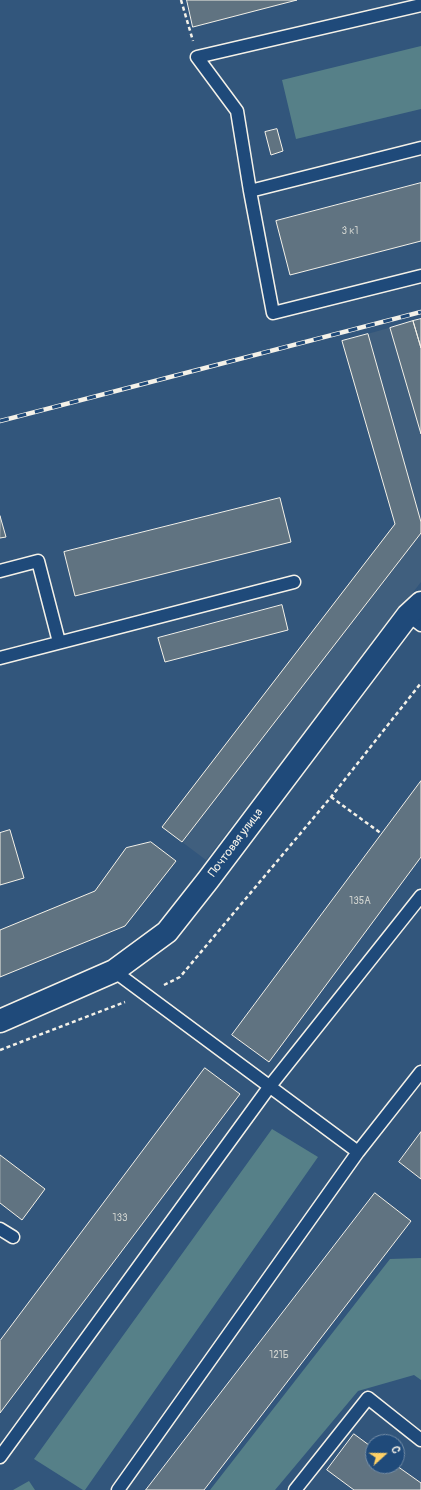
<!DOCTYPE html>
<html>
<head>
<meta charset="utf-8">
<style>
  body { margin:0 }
  #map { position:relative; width:421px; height:1490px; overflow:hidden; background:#32567c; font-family:Pangolin,sans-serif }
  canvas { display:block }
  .north { position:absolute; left:365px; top:1434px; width:40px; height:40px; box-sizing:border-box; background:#1f4a7a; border:1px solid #748da6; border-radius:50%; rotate:69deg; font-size:11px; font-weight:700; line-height:16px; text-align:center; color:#f4f1e8 }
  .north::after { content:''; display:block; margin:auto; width:14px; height:18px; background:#ffd166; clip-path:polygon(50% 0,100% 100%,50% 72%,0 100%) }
</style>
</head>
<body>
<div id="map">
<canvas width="421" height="1490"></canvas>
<div class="north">С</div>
</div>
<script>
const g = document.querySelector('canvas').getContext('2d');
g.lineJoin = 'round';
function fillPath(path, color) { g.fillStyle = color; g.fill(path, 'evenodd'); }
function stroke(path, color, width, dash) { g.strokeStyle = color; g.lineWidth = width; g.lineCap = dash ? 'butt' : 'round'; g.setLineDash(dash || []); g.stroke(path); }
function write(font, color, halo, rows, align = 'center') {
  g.font = font + ' Pangolin,sans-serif'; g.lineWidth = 3; g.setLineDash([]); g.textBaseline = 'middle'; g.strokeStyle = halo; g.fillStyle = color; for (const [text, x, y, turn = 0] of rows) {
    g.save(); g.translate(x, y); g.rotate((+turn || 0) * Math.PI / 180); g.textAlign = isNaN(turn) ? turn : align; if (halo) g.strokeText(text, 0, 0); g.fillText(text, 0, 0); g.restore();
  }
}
fillPath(new Path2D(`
  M421,319V582L206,860L162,827L395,524L342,341Z`), '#405f7e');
fillPath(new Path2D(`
  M421,46V109L296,139L282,80Z
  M272,1129L318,1157L85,1490H83L34,1459Z
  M421,1258V1380L414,1375L358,1391L275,1490H210L390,1259Z
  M29,1481L35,1490H13Z`), '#568088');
const building = new Path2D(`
  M187,0H297L193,27Z
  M277,129L283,151L271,155L265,132Z
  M421,183V241L290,275L276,221Z
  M421,319V348L413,321Z
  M413,321L421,348V434L390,328Z
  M368,334L421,522V533L182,842L162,827L395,524L342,341Z
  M280,498L291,542L75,596L64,552Z
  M0,516L6,537L0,538Z
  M282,605L288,630L165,662L158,638Z
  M421,781V857L269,1062L232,1035Z
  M10,830L24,878L0,885V833Z
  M151,842L176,861L125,926L0,977V930L95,891L126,848Z
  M205,1068L240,1094L0,1413V1341Z
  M421,1132V1179L399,1162Z
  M0,1155L45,1189L22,1220L0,1203Z
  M375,1193L411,1221L204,1490H146Z
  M354,1434L373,1448V1466H397L421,1483V1490H354L327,1470Z`);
fillPath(building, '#607381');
stroke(building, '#f4f1e8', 1);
const lane = new Path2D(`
  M421,5L197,57L237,111L250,191L421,148
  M250,191L273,313L421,276
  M0,571L38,561L59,642
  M408,615L421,625
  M0,658L294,582
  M114,971L358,1152
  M0,1229L13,1237
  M0,1457L270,1086L421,896
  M118,1490L358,1152L421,1072
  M295,1490L368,1398L421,1440`);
const street = new Path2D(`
  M0,1021L114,971L167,932L208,880L408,615L421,603`);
stroke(lane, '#f4f1e8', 15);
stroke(street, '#f4f1e8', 25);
stroke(new Path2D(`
  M181,0L193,41
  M331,797L382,834
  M164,985L180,977L331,797L421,683
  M0,1050L125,1002`), '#f4f1e8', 2.5, [4, 3]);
stroke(lane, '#1f4a7a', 12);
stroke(street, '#1f4a7a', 22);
const rail = new Path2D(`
  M0,421L421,312`);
stroke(rail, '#f4f1e8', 4.5);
stroke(rail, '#1f4a7a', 3, [9]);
write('10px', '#cfd2ce', null, [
  ["3 к1",350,231],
  ["135А",360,901],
  ["133",120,1218],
  ["121Б",279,1355]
]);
write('12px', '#f4f1e8', '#1f4a7a', [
  ["Почтовая улица",236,843,-53]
]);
</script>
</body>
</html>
